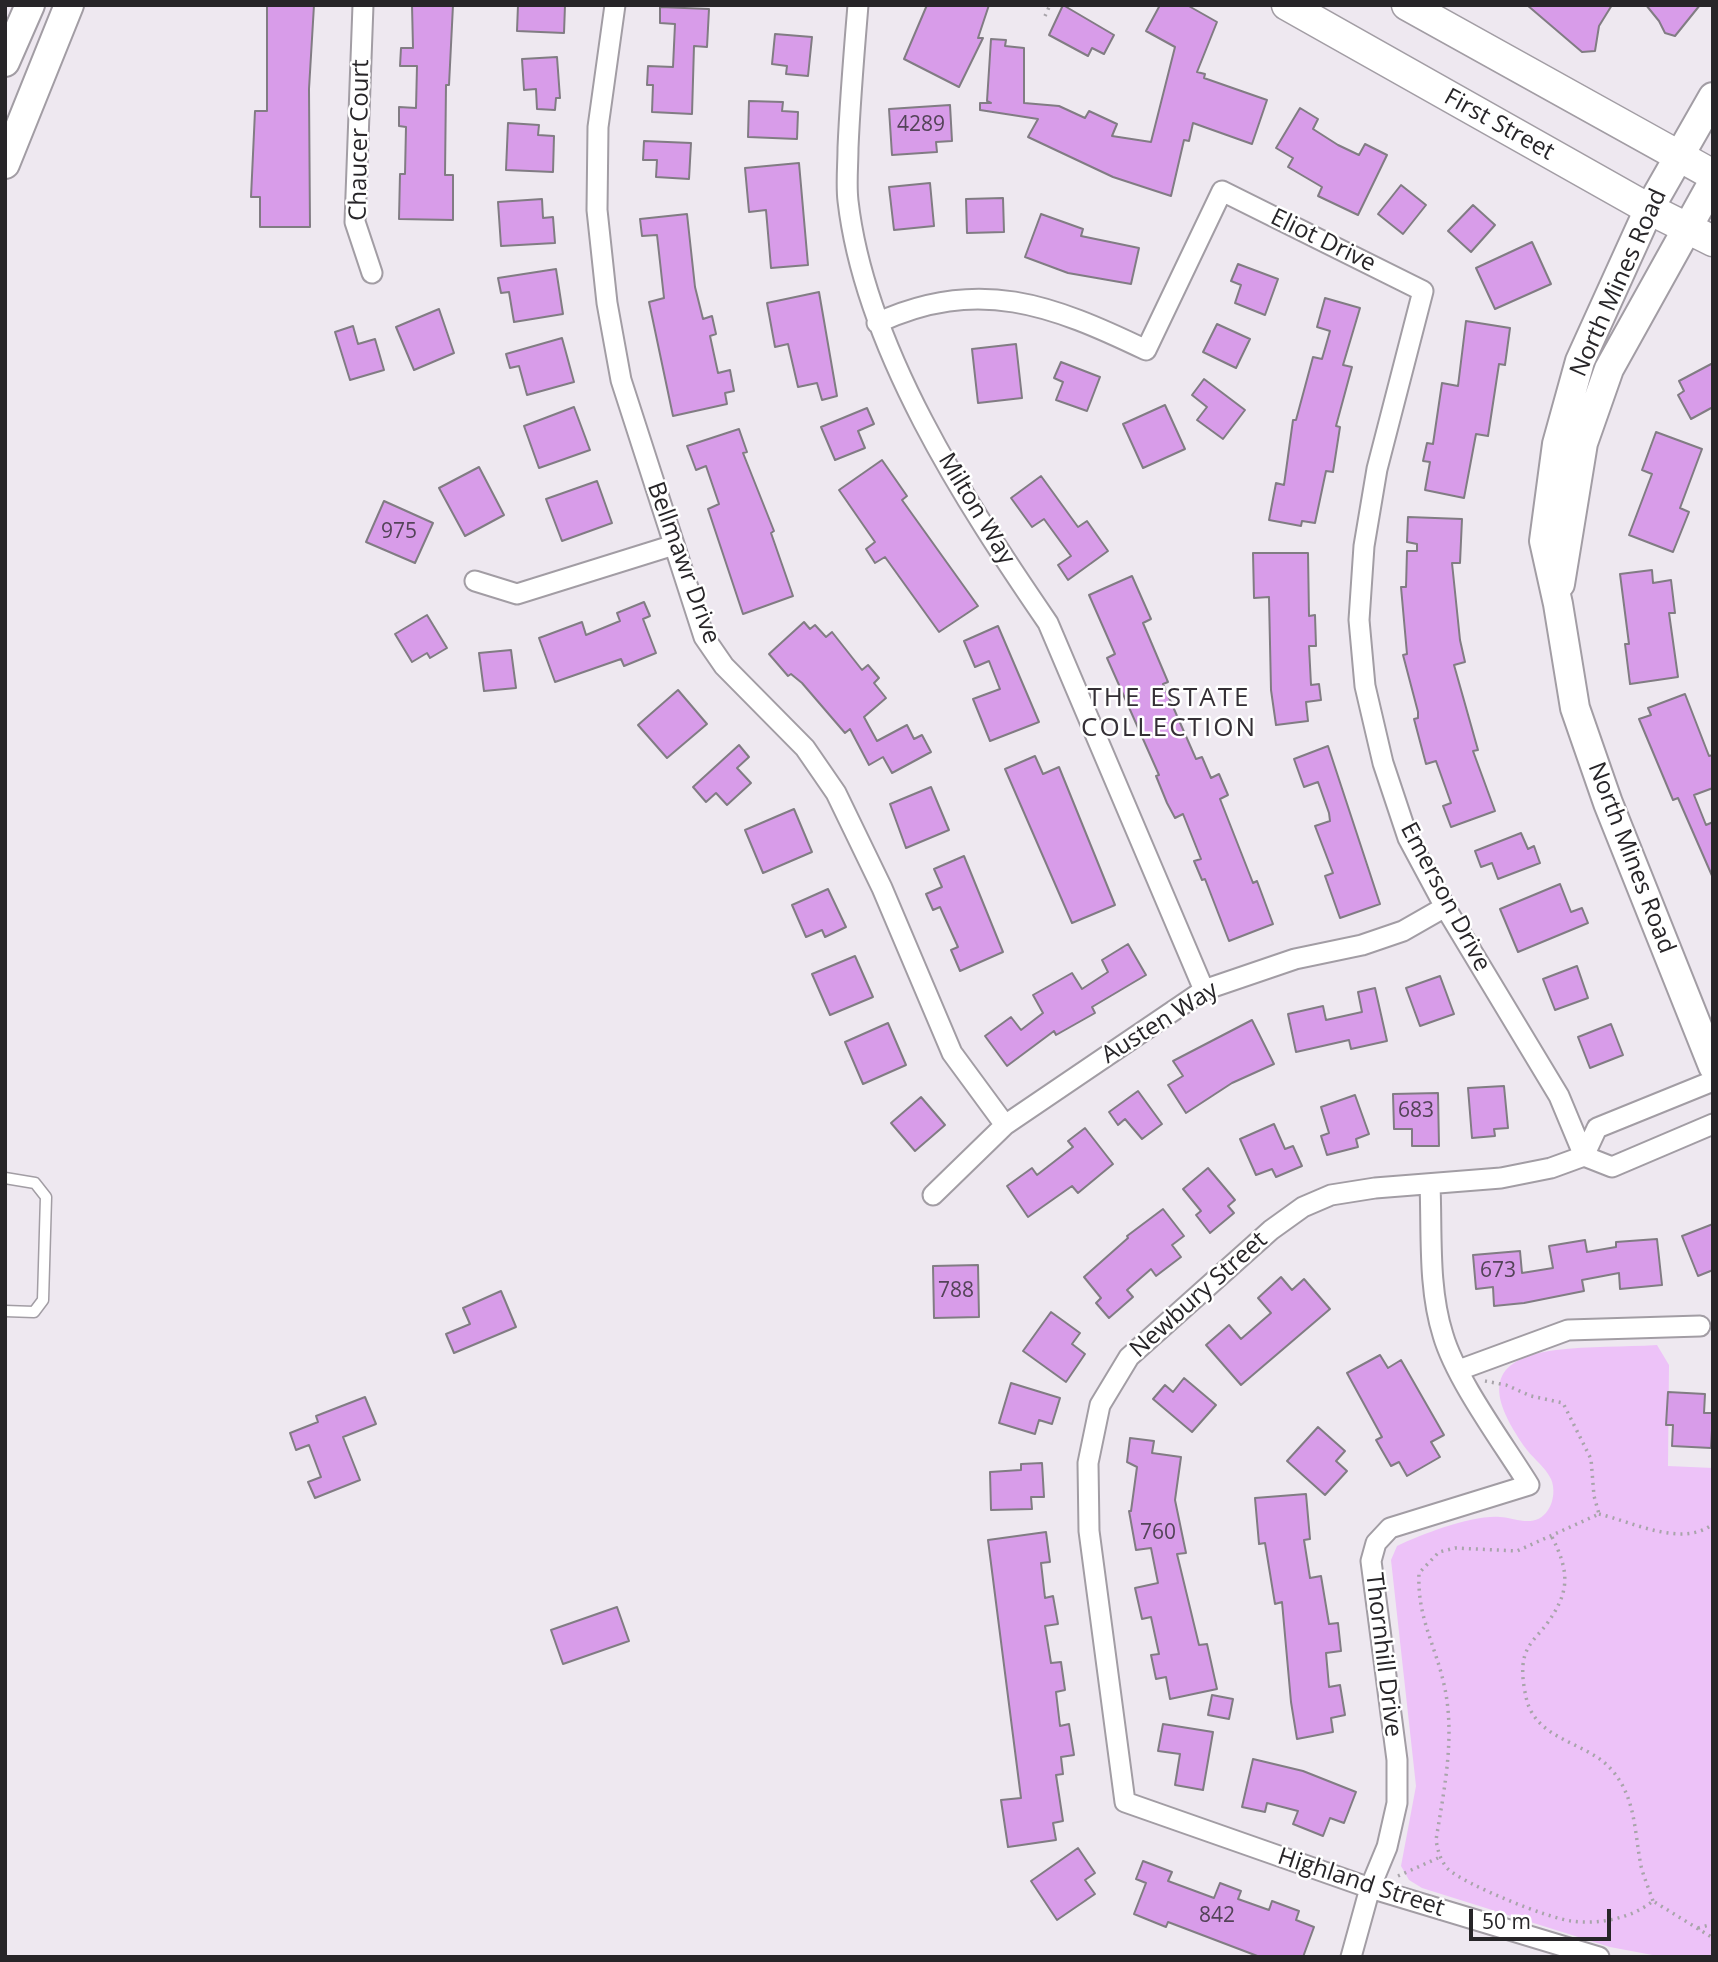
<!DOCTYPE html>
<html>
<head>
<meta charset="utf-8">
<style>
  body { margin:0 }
  #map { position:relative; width:1718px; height:1962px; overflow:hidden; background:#eee8f0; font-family:"Open Sans",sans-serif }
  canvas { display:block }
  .frame { position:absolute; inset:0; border:7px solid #272528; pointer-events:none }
  .scale { position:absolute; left:1469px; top:1909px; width:142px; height:32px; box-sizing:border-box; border:4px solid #272528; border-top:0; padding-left:9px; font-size:21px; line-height:24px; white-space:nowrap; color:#272528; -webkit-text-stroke:5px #fff; paint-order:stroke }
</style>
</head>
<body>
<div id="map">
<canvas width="1718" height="1962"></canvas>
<div class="frame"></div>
<div class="scale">50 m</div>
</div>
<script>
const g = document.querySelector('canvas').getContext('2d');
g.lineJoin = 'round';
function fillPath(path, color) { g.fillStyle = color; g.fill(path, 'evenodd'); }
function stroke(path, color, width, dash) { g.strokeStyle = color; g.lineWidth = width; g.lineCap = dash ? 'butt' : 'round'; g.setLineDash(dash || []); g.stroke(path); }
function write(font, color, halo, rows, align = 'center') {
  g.font = font + ' "Open Sans",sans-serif'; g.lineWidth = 5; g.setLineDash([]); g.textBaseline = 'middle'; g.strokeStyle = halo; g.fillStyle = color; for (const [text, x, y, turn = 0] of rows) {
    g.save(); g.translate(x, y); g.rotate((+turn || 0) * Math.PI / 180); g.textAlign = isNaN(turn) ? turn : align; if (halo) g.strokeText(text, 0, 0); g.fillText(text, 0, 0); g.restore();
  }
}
fillPath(new Path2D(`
  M1657,1345L1669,1365L1668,1466L1713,1468V1957H1663L1610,1947L1422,1888L1409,1880L1401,1866L1416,1786L1391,1560L1397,1546C1423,1534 1471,1515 1500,1517C1516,1518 1536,1529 1548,1510C1554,1501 1555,1488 1551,1479C1545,1467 1535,1460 1527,1450C1492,1401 1479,1360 1556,1350C1589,1346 1624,1347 1657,1345Z`), '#edc2f8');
const building = new Path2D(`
  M267,5H314L309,89L310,227H260V197H251L255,111H267Z
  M412,5H453L449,85H446L445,175H453V220L399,219L400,174H405L406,127L399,126V107L416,108L417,66H400L401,48H413Z
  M518,5H565L564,33L517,31Z
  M927,5H989L978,38H983L959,87L904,59Z
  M1063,5L1114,35L1104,54L1092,48L1088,56L1049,35Z
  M1160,5H1187L1217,22L1197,72L1205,74L1204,78L1267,100L1252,144L1193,123L1189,141L1184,140L1171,196L1113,177L1028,137L1038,119L980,110V103H991L987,101L991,39L1006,40L1005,46L1024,48V103L1059,106L1085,118L1089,111L1117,124L1112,136L1151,142L1175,47L1146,31Z
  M1527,5H1612L1599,26L1595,51L1582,52Z
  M1646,5H1700L1675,36L1665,33L1659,21Z
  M660,7L709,9L707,47L694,46L692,114L652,112L653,85H647L648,66L673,67L675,24L660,23Z
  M775,34L812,37L808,76L786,74L787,66L772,64Z
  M557,57L560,98H556L555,110L537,109L536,89L524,90L522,59Z
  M749,101L783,102L782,111L798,112L797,139L748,137Z
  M950,105L952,141L936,142L937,152L892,155L889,109Z
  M1300,108L1318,119L1313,129L1338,145L1359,155L1365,144L1387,155L1358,215L1318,196L1322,187L1288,167L1293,158L1276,148Z
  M508,123L539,125L538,135L554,136L553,172L506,170Z
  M644,141L691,143L689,179L656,177L657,160H643Z
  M799,163L808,265L771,268L766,210L749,212L745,168Z
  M930,183L934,226L894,230L889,187Z
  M1401,185L1426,205L1403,234L1378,214Z
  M1003,198L1004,232L967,233L966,199Z
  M542,199L543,218L553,217L555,243L501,246L498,202Z
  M1473,205L1495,225L1471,252L1448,231Z
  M687,214L695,287L703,319L712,316L716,334L710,336L718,373L730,370L734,391L725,393L727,404L673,416L649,302L664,298L657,235L642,236L640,219Z
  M1041,214L1083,229L1081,236L1139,248L1131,284L1068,273L1025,257Z
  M1532,242L1551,284L1495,309L1476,268Z
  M1238,264L1278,279L1265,315L1235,303L1241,285L1231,281Z
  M556,269L563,314L514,322L509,292L501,293L498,278Z
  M819,292L837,396L822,400L817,383L798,387L788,344L775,347L767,303Z
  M1325,298L1360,308L1343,365L1352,367L1336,426L1340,427L1333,472L1326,471L1315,523L1302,521L1301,526L1269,520L1276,483L1284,485L1293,420H1296L1313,357L1322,359L1330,331L1317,327Z
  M439,309L454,353L414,370L396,327Z
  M1466,321L1510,328L1505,365L1499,364L1488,436L1476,434L1464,498L1425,490L1430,462L1423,461L1427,443L1433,444L1442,383L1458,386Z
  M1217,324L1250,339L1236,368L1203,352Z
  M353,326L358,344L375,339L384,370L350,380L335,332Z
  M562,338L574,382L527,395L519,366L510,368L506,354Z
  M1016,344L1022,398L978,403L972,349Z
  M1061,362L1100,377L1087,411L1056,400L1063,382L1054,378Z
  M1713,363V407L1691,419L1678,395L1684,391L1679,381Z
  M1204,379L1245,410L1223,439L1197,420L1207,407L1192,395Z
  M1165,405L1185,449L1143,468L1123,424Z
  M574,407L590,450L539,468L524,426Z
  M867,408L874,424L858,431L865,448L835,460L821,427Z
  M739,429L747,452L743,453L774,531L771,533L793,596L743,614L708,509L719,504L706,466L696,470L687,446Z
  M1656,432L1702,449L1680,508L1689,512L1673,552L1629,535L1652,474L1642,470Z
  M882,460L907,496L902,500L978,606L939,632L885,557L875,563L866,549L875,542L839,490Z
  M479,467L504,515L465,536L439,488Z
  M1041,476L1078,527L1087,521L1108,551L1068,580L1058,565L1071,556L1044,519L1032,527L1011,498Z
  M597,481L612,523L562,541L546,499Z
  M384,501L433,523L415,563L366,542Z
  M1408,517L1462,519L1460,563H1452L1460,640L1465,662L1454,665L1478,750L1473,751L1495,811L1451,827L1443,806L1451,803L1436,761L1426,764L1414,719L1418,718V712L1403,655L1407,654L1401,587H1406L1407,551H1417V544L1407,542Z
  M1253,553H1308L1309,616L1315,615L1316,646H1309L1311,685L1319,684L1321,700L1306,702L1308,721L1276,725L1271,690L1269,597L1254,598Z
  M1652,570L1653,583L1671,580L1675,613H1669L1678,677L1630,684L1625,644H1629L1620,574Z
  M1132,576L1151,619L1143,623L1168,682L1163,684L1196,759L1202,757L1211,778L1219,774L1228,795L1220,799L1253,883L1257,881L1273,924L1229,941L1205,879L1202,880L1194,861L1201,859L1183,814L1175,818L1167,803L1156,776L1159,775L1107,658L1115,654L1089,595Z
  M644,602L650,616L643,619L656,653L624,666L621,659L555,682L539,638L582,622L586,635L620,621L617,613Z
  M427,615L447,648L430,658L427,653L412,662L395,634Z
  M804,622L810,629L815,625L826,637L832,632L862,670L868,665L879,678L874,683L886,698L864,717L877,741L907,725L914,739L922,735L931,752L892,773L883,757L869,765L850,729L845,733L802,683L791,674L788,676L769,654Z
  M998,626L1039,722L990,741L973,699L1000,689L989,661L975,667L964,641Z
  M511,650L516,688L484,691L479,653Z
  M678,690L707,724L667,758L638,725Z
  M1685,694L1709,756L1713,755V788L1694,795L1706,825L1713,822V878L1678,798L1673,800L1639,719L1651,715L1648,708Z
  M739,745L749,757L737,768L751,783L727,805L716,793L706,802L693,787Z
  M1328,746L1380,904L1340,918L1325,876L1333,873L1315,826L1330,821L1329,813L1318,782L1304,787L1294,759Z
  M1035,756L1043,774L1059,767L1115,905L1072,923L1005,769Z
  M931,787L949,830L906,848L890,804Z
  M794,809L812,852L763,873L745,830Z
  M1521,833L1528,849L1534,846L1540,863L1498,879L1492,863L1481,867L1475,851Z
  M964,856L1003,952L960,971L951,950L958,947L940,907L933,910L926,894L942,887L934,869Z
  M1560,884L1571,912L1582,908L1588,923L1518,952L1500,909Z
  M828,889L846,927L825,937L822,930L806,937L792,905Z
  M1128,944L1146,975L1092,1007L1095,1013L1056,1035L1054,1031L1007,1066L985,1036L1011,1017L1021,1030L1043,1013L1033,995L1072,973L1082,989L1108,972L1102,960Z
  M855,956L873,997L830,1015L812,974Z
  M1577,966L1588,998L1555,1010L1543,979Z
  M1440,976L1454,1014L1420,1026L1406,988Z
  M1375,988L1387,1041L1351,1049L1349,1040L1296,1052L1288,1014L1323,1006L1326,1020L1362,1012L1358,992Z
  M1252,1020L1274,1064L1232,1083L1186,1113L1168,1085L1183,1076L1173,1061Z
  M888,1023L906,1065L863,1084L845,1042Z
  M1611,1024L1623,1055L1590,1068L1578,1037Z
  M1504,1086L1508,1128L1494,1129L1495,1136L1472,1138L1468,1088Z
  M1138,1091L1162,1124L1142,1139L1125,1119L1118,1125L1109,1112Z
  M1438,1093L1439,1146H1412V1129H1394L1393,1094Z
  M1355,1095L1369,1134L1356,1139L1358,1147L1327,1155L1321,1136L1329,1133L1321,1107Z
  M921,1097L945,1125L915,1151L891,1123Z
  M1274,1124L1285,1149L1293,1146L1302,1166L1276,1177L1272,1169L1256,1175L1240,1139Z
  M1085,1128L1113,1164L1078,1193L1072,1186L1028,1217L1007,1186L1032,1168L1037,1175L1073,1147L1068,1141Z
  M1208,1168L1235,1200L1228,1206L1234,1213L1210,1233L1196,1215L1201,1211L1183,1189Z
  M1163,1209L1184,1236L1172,1245L1181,1257L1156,1276L1151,1269L1127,1290L1133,1297L1109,1318L1096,1303L1101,1298L1084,1277L1128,1238L1127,1236Z
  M1713,1224V1270L1698,1276L1682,1236Z
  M1657,1239L1662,1285L1620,1289L1619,1273L1582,1280L1584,1291L1524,1303L1494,1306L1493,1287L1476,1289L1473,1255L1520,1251L1522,1273L1553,1268L1549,1246L1585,1240L1587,1252L1616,1247V1242Z
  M978,1265L979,1317L934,1318L933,1266Z
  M1281,1277L1292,1290L1304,1279L1330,1309L1241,1385L1206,1345L1229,1325L1241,1339L1271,1313L1258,1298Z
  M501,1291L516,1327L454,1353L446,1334L470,1324L463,1308Z
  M1051,1312L1080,1333L1072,1344L1085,1354L1066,1382L1023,1351Z
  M1380,1355L1388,1368L1401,1360L1444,1435L1431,1442L1440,1457L1407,1476L1399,1462L1391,1466L1376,1440L1382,1437L1347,1373Z
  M1184,1378L1216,1405L1192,1432L1153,1399L1165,1385L1173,1392Z
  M1011,1383L1060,1398L1052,1424L1039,1420L1035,1434L999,1423Z
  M1668,1392L1705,1394L1704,1413H1713L1711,1448L1672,1446L1673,1425H1666Z
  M365,1397L376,1424L343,1437L360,1480L315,1498L308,1482L321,1477L309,1445L296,1450L290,1433L318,1422L316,1416Z
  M1318,1427L1345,1451L1336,1461L1347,1471L1325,1495L1287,1461Z
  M1130,1438L1154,1441L1152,1453L1181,1457L1175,1500L1186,1553L1177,1554L1199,1645L1207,1644L1217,1689L1170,1699L1166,1677L1156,1679L1151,1655L1159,1654L1151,1617L1142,1619L1135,1588L1158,1583L1151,1548L1136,1550L1129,1511H1131L1137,1467L1127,1462Z
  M1042,1463L1044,1497H1031L1032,1509L991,1510L990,1472L1021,1470V1464Z
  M1306,1494L1310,1539L1304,1540L1310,1578L1321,1576L1329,1624L1338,1623L1341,1651L1326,1653L1329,1687L1340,1685L1345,1715L1331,1718L1333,1732L1297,1739L1291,1702L1282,1602L1275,1604L1265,1543L1259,1544L1255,1498Z
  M1046,1532L1050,1562L1041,1563L1045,1598L1053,1596L1058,1624L1045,1626L1051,1663L1061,1662L1065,1690L1056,1692L1060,1726L1069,1724L1074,1755L1061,1757L1063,1774L1056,1775L1063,1821L1053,1823L1056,1840L1008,1847L1001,1800L1021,1798L988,1540Z
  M617,1607L629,1641L563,1664L551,1630Z
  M1212,1695L1233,1699L1229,1719L1208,1715Z
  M1163,1724L1213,1732L1203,1790L1175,1785L1180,1754L1158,1751Z
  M1253,1759L1303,1771L1356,1792L1344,1823L1330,1818L1323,1836L1293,1824L1298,1811L1267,1803L1265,1812L1242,1807Z
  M1078,1848L1095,1873L1085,1880L1095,1894L1057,1920L1031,1881Z
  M1143,1861L1172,1872L1168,1881L1214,1898L1220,1883L1241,1891L1238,1899L1269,1910L1272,1901L1299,1911L1296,1920L1314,1927L1303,1957H1260L1168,1922L1166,1927L1134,1914L1146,1883L1136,1879Z`);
fillPath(building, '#d89ce9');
stroke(building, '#817c83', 2);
const lane = new Path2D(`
  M5,1178L35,1183L46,1197L43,1300L34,1312L5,1311`);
const street = new Path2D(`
  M363,5L355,222L372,273
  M615,5L598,127L597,210L607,303L621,380L704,637L724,666L805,748L836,793L882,888L952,1053L1005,1125
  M858,5C854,53 850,100 848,148C848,165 846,184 848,201C865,348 965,502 1048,623L1204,990
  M877,323C978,276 1052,305 1146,350L1222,191L1423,291L1377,469L1364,546L1359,620L1365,686L1383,763L1408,838L1445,907L1559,1096L1584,1156
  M475,581L517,594L674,545
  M1584,1156L1597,1128L1713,1081
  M933,1195L1005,1125L1204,990L1295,959L1362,945L1403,931L1445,907
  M1459,1370L1568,1330L1700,1326
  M1351,1957L1370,1888L1387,1847L1397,1803V1760L1371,1561L1376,1543L1390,1528L1529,1485C1503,1443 1456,1380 1443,1335C1428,1288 1432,1233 1430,1184
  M1599,1957L1370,1888L1125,1802L1089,1531L1088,1463L1100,1405L1129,1357L1271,1230L1303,1207L1331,1195L1375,1188L1501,1178L1551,1168L1584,1156L1612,1167L1713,1124`);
const secondary = new Path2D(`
  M5,62L30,5
  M1713,97L1649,209L1580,361L1557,444L1544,541L1558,604L1575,708L1608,803L1713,1066
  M5,164L69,5
  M1560,584L1583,443L1609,369L1713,182`);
const primary = new Path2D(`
  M1287,5L1649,209L1713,241
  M1407,5L1713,175`);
stroke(lane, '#a29da4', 13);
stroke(street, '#a29da4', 23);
stroke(secondary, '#a29da4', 32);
stroke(primary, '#a29da4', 33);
stroke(new Path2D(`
  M1045,16L1050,5
  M1485,1381L1506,1385L1531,1396L1563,1403L1591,1459L1594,1496L1599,1514L1517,1551L1455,1548L1439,1552L1419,1573C1417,1619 1436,1645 1445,1689C1455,1739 1444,1790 1436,1840C1438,1851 1440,1860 1448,1869C1464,1884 1549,1919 1572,1921C1599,1925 1632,1918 1653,1901L1713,1938
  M1599,1514C1633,1522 1682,1548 1713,1524
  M1552,1537C1570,1573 1570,1592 1546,1625C1540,1633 1531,1641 1527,1650C1520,1664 1523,1683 1526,1697C1535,1740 1584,1741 1609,1767C1636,1795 1634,1830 1641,1866C1644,1878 1649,1889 1653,1901
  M1398,1876L1438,1858
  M1698,1928L1713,1924`), '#a8a4aa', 3.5, [2, 5]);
stroke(lane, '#fff', 10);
stroke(street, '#fff', 19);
stroke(secondary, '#fff', 28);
stroke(primary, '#fff', 30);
write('21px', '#534358', null, [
  ["4289",921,125],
  ["975",399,532],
  ["683",1416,1111],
  ["673",1498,1271],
  ["788",956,1291],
  ["760",1158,1533],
  ["842",1217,1916]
]);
write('24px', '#272528', '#fff', [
  ["First Street",1499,125,29],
  ["Chaucer Court",360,140,-89],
  ["Eliot Drive",1323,241,26],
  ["North Mines Road",1619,283,-66],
  ["Milton Way",976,509,59],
  ["Bellmawr Drive",683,563,70],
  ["North Mines Road",1631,858,69],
  ["Emerson Drive",1445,897,62],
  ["Austen Way",1160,1023,-32],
  ["Newbury Street",1199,1295,-42],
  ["Thornhill Drive",1383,1655,83],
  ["Highland Street",1361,1883,18]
]);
g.letterSpacing = '2px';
write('26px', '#342f35', '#fff', [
  ["THE ESTATE",1169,699],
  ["COLLECTION",1169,729]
]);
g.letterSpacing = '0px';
</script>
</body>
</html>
